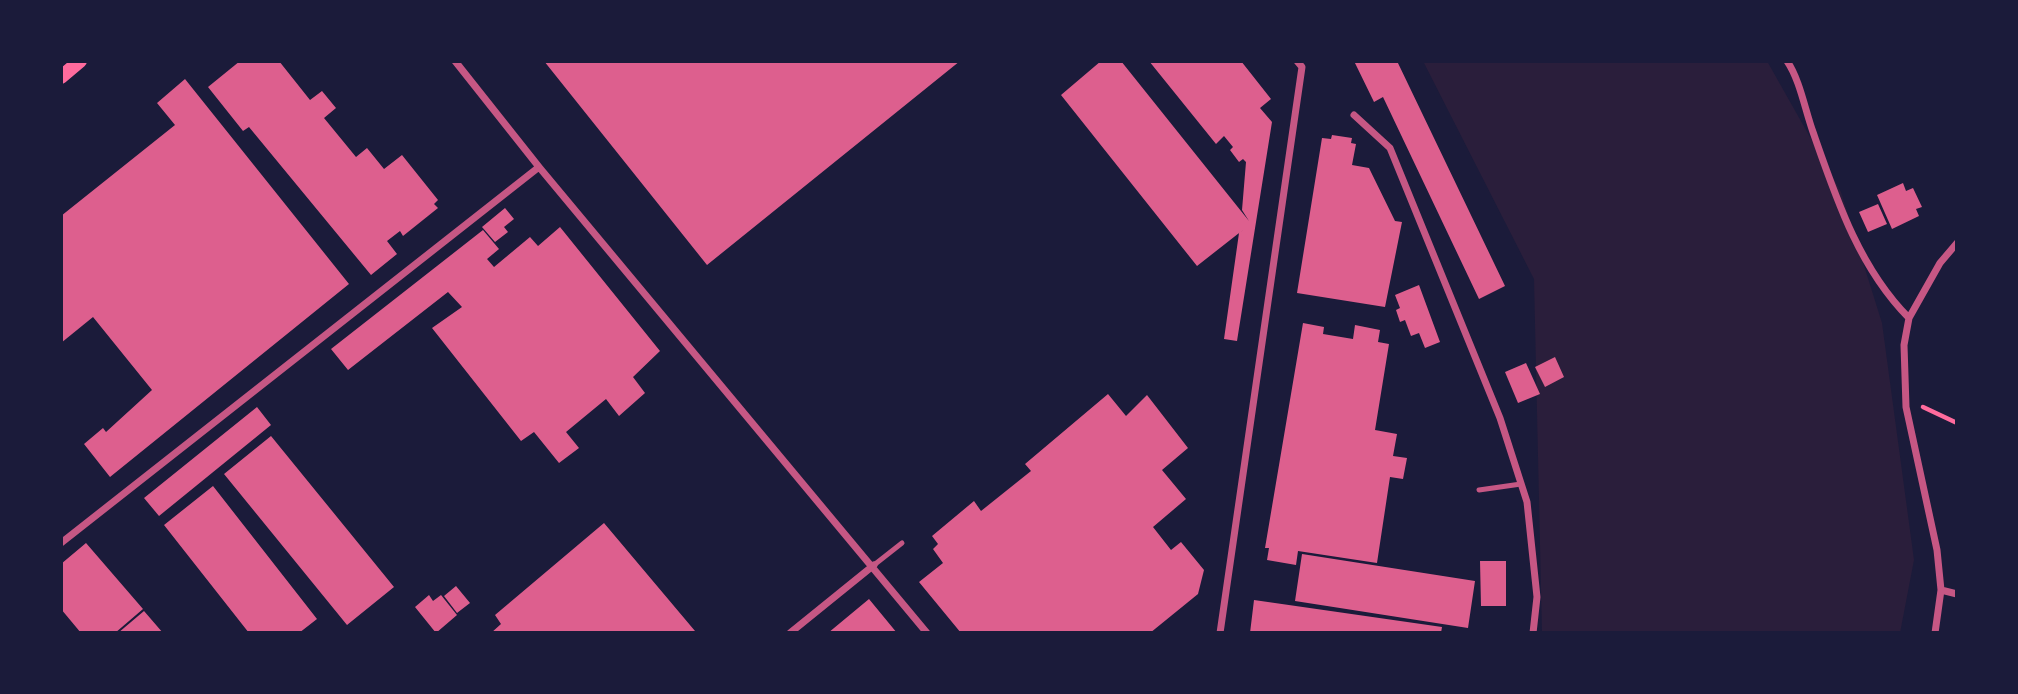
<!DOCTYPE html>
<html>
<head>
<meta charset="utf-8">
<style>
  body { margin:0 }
  #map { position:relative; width:2018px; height:694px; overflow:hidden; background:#1b1b3a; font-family:"Noto Sans",sans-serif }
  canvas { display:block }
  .frame { position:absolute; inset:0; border:63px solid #1b1b3a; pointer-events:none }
</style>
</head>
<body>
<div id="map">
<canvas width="2018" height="694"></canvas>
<div class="frame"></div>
</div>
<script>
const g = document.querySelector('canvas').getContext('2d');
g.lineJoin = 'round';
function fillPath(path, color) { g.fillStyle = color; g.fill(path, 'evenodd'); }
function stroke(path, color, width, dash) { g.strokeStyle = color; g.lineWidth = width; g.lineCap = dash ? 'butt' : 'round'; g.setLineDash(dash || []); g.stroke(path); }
fillPath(new Path2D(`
  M1423,61H1767L1841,192L1882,323L1914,560L1900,633H1542L1534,279Z`), '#2a1e3b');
fillPath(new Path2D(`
  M240,61H279L310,100L322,91L336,108L324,118L356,157L367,148L384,169L402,155L438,200L434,204L438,208L403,236L400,231L387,241L397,254L371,275L249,127L243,131L208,87Z
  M544,61H960L707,265Z
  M1101,61H1121L1249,221L1242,210L1246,162L1243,159L1239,162L1230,150L1233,147L1224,136L1216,144L1149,61H1241L1271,99L1260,108L1272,122L1237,341L1224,339L1239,233L1248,226L1197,266L1061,95Z
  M1354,61H1397L1505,286L1479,299L1383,97L1374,102Z
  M185,79L349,284L110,477L84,444L103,428L106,432L152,390L93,317L61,343V216L175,125L157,103Z
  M1332,135L1352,138L1351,143L1356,144L1352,165L1369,168L1395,221L1402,222L1385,307L1297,293L1322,138L1331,139Z
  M1903,183L1906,191L1913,188L1922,207L1916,209L1919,216L1892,229L1877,195Z
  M1878,204L1887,224L1868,232L1859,212Z
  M505,208L514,219L504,227L508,232L495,242L482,227Z
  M560,227L660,351L633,377L645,393L619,416L606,399L566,432L579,448L559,463L534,432L521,441L432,328L462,307L448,292L348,370L331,349L483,230L499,249L487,259L494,267L530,237L538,246Z
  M1419,285L1440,342L1425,348L1419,333L1411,336L1405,320L1400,322L1396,310L1400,308L1395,295Z
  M1303,323L1324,327L1323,334L1353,339L1355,325L1380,330L1378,342L1389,344L1375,430L1397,434L1393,456L1407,458L1403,479L1390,477L1377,563L1298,551L1296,565L1267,560L1269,548H1265Z
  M1555,357L1564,377L1545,387L1535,367Z
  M1526,363L1540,394L1518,403L1505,372Z
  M1108,394L1126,416L1147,395L1188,448L1162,470L1186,499L1153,527L1171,550L1181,542L1204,570L1198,594L1150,633H961L919,582L943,563L933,549L938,544L932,536L974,501L981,511L1031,471L1025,464Z
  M257,407L271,425L159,516L144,498Z
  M271,436L394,587L347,625L224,474Z
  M213,486L317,619L299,633H249L164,525Z
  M604,523L695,631L491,633L501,624L495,615Z
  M86,543L143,609L115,633H81L61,609V564Z
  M1302,554L1475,581L1468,628L1295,601Z
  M1480,561H1506V606H1481Z
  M456,586L470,603L457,613L444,596Z
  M429,595L433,601L441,595L457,615L436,633L415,607Z
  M869,599L897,633H828Z
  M1254,600L1442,627L1441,633H1250Z
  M144,611L163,633H118Z`), '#dd5f8e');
stroke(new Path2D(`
  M1923,407L1957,423`), '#ff6b9d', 4.5);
stroke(new Path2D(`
  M1479,490L1521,484
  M874,565L902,543`), '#c65784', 5);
stroke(new Path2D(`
  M455,61L539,167L927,633
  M1787,61C1800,80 1805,110 1813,132C1836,198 1859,268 1909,318
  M1354,115L1390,148L1500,418L1527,502L1537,597L1533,633
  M61,543L539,167
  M1941,590L1957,594
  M790,633L874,565
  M1220,633L1302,67L1297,61
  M1935,633L1941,590L1937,550L1906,407L1904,345L1909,318L1940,263L1957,243`), '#c65784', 7);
stroke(new Path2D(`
  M61,77L80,61`), '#ff6b9d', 14);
</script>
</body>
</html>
